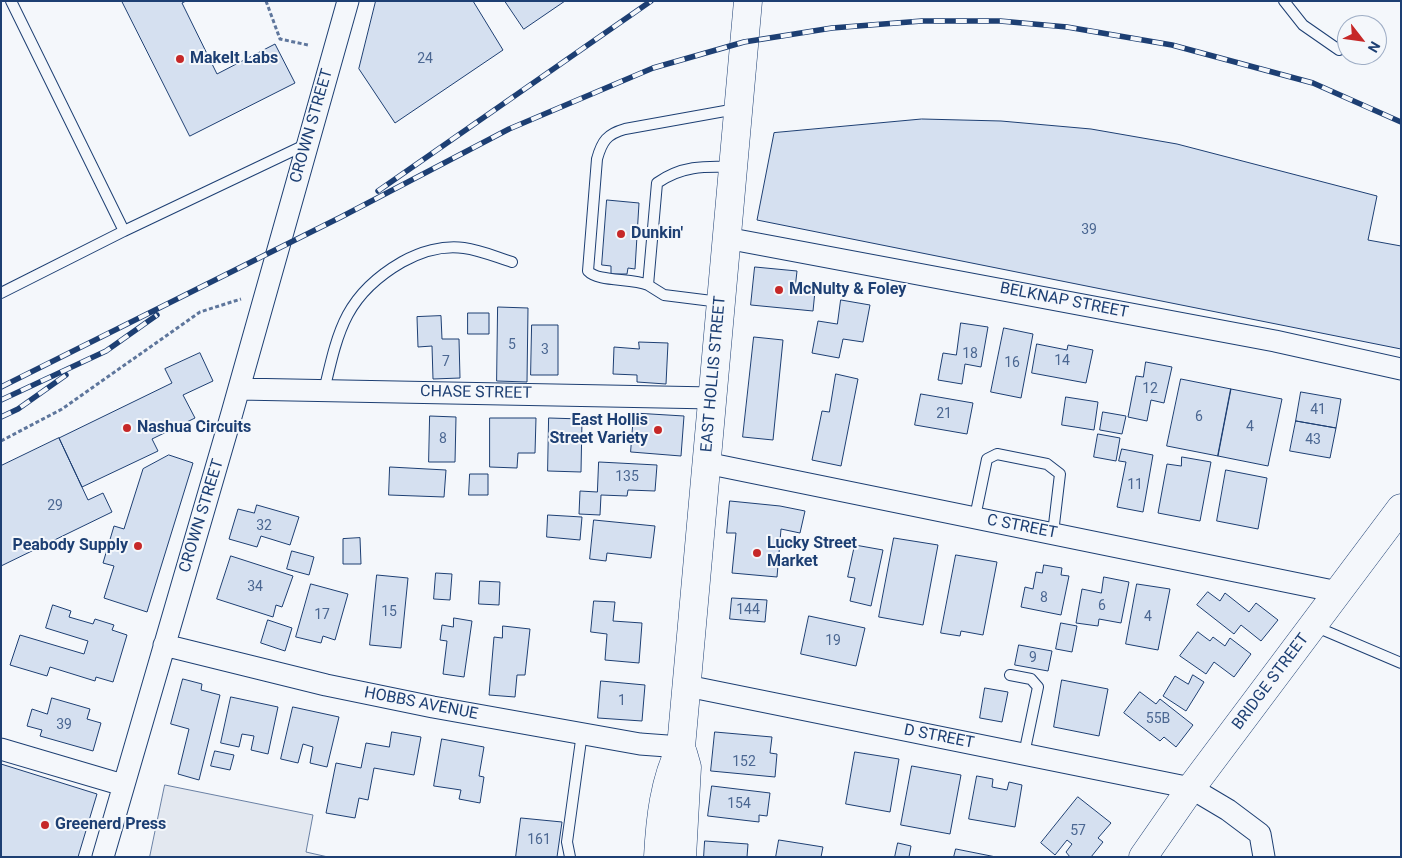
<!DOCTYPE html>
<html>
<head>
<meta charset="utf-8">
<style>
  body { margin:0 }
  #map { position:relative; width:1402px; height:858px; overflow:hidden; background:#f4f7fb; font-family:Roboto,sans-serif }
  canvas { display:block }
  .frame { position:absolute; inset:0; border:2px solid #1d3f73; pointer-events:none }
  .north { position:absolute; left:1337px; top:15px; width:50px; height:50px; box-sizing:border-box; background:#f4f7fb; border:1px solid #9eadc5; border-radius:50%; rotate:120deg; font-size:14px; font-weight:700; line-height:20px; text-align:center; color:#1d3f73 }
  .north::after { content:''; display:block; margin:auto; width:18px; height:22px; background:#c62828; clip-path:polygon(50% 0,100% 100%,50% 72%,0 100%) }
</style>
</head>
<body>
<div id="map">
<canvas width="1402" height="858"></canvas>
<div class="frame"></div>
<div class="north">N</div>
</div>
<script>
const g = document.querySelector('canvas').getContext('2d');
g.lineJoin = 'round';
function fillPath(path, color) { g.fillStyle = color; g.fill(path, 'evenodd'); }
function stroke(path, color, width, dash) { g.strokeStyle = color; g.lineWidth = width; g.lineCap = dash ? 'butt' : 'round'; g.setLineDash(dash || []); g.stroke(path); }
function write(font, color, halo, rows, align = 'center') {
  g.font = font + ' Roboto,sans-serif'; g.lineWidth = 4; g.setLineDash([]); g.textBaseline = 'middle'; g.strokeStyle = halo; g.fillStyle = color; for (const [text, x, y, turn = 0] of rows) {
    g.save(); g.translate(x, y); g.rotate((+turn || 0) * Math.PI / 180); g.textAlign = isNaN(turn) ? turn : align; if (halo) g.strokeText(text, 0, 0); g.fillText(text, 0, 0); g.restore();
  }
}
const parking = new Path2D(`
  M165,785L313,815L306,852L328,857H150Z`);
fillPath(parking, '#e3e8f0');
stroke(parking, '#687fa3', 1);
const building = new Path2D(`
  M122,1H186L182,3L217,74L275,44L295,83L190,136Z
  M376,1H473L503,50L395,123L359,69Z
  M505,1H565L524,29Z
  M922,119L1001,121L1091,129L1177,144L1377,196L1368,240L1401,246V349L757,220L774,133Z
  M607,200L639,203L635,269L628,268L627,274H611V266L602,265Z
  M755,267L797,271L795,289L815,291L813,311L751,305Z
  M841,300L870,305L863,342L843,339L839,358L812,353L818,321L837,324Z
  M498,307L528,308L527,382L497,381Z
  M468,313H489V334H468Z
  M441,316L442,339H459L460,378L433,379L432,346L418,347L417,317Z
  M961,323L988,327L981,367L965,364L962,384L938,380L943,353L956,355Z
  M532,325H558V375H531Z
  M1004,328L1033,334L1021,398L991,392Z
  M754,337L783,340L773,440L743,437Z
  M639,342L668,343L666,384L637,382V375L613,374L614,347L639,349Z
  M1037,344L1067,350L1068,345L1093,350L1086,383L1032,373Z
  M200,353L213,381L183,395L195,418L152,439L158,451L82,487L59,438L172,383L165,369Z
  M1146,362L1172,367L1164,403L1151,400L1147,421L1128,417L1136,376L1143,377Z
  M836,374L858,379L841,466L812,460L822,411L829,412Z
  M1181,379L1231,389L1218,456L1167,446Z
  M1231,389L1282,399L1268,466L1218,456Z
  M1301,392L1341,399L1336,428L1296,421Z
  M921,394L973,403L967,434L915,425Z
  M1066,397L1098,402L1094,430L1062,425Z
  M1103,412L1126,416L1122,434L1100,430Z
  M634,413L684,416L681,456L631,452Z
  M430,416L456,417L455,462H429Z
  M490,418H536L535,453H518L517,468L490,467Z
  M549,418L582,419L581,472L548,471Z
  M1296,421L1336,428L1330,458L1290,451Z
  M1098,434L1120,438L1116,461L1094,457Z
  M59,438L88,500L103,493L112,512L1,566V466Z
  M1122,449L1153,455L1143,512L1117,507L1126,462L1119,461Z
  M169,455L193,463L147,612L104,598L114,566L103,563L114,526L124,529L143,469Z
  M1182,457L1211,462L1200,521L1158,513L1167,464L1181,466Z
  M599,462L657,465L655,491L628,490L627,496L601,495L600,515L579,514L580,491L597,492Z
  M390,467L446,470L444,497L389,495Z
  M1226,470L1267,478L1258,529L1217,521Z
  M470,474H488V495H469Z
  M730,501L780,506L805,511L800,533L781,529L777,577L732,573L736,533H727Z
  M257,505L299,517L290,545L261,536L257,547L229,539L238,509L254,513Z
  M548,515L582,517L580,540L547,537Z
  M594,520L655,526L651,558L607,553L606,561L590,559Z
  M360,538L361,564H343V539Z
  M894,538L938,545L923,625L879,617Z
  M855,545L883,550L871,606L850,601L855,578L848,577Z
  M292,551L314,557L309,575L287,569Z
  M956,555L997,562L983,635L961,631L960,636L941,633Z
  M231,556L293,576L282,607L276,605L273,617L217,599Z
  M1044,565L1062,568L1061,575L1069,576L1061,615L1021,607L1025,587L1033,589L1036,572L1042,573Z
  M436,573L452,574L450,600L434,599Z
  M377,575L408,578L401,648L370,645Z
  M1104,577L1129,582L1121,623L1099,619L1098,626L1076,623L1082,589L1101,593Z
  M480,581L500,582L499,605L479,604Z
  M311,584L348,594L335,640L323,636L321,643L296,637Z
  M1137,584L1170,589L1158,650L1126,644Z
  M1208,592L1220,601L1225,593L1249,612L1256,603L1278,620L1261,641L1241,625L1234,634L1197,605Z
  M732,598L767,600L765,622L730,619Z
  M594,601L615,602L613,621L642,623L639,663L605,660L607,634L591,632Z
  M53,605L71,611L69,617L93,624L95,619L114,625L112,630L127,635L113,682L96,677L95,681L50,667L47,676L10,665L20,635L84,654L88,641L46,628Z
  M809,616L865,628L856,666L801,654Z
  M454,618L472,621L464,677L443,674L447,641L440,640L442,625L453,627Z
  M268,620L292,628L285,651L261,643Z
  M1061,623L1077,626L1072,652L1056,649Z
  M503,626L530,629L525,675H517L515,697L489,695L494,637L502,638Z
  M1198,632L1210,641L1213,637L1225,646L1230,638L1251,654L1234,677L1214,662L1206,674L1180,656Z
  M1019,645L1052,651L1048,671L1015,665Z
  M1193,675L1204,682L1186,711L1163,696L1175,676L1188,684Z
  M183,679L202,684L201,690L220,695L199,780L178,774L189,729L171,724Z
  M1062,680L1108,689L1099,736L1054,727Z
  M601,681L645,685L642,721L598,718Z
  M985,688L1008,692L1002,722L980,718Z
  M1140,692L1156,704L1160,699L1193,725L1176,747L1164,737L1160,741L1124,713Z
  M231,697L278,707L268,754L251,750L254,736L242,734L239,747L221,743Z
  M52,698L90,709L87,719L101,723L93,751L40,736L42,730L27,726L32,709L47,714Z
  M293,707L339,717L327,767L310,763L313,747L303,744L298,763L281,759Z
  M392,732L421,737L414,775L374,768L368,800L359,798L355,818L326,813L336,763L361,768L366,743L389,747Z
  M715,732L772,737L770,753L777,754L775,777L711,771Z
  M442,739L484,747L479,776L484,777L480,803L459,799L461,790L434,786Z
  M215,751L234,755L230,770L211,766Z
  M855,752L899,759L890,812L846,804Z
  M1,764L97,794L78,857H1Z
  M912,766L961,775L950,834L901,825Z
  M977,776L993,779L992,787L1007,790L1009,782L1022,785L1015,827L969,819Z
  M712,786L770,793L767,816L759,815V822L708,816Z
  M1078,797L1111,823L1098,838L1103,842L1091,857H1070L1066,852L1072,844L1067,840L1055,855L1041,843Z
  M521,818L562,822L557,857H516Z
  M779,840L823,847L821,857H776Z
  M705,841L748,844L747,857H704Z
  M898,843L911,846L909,857H895Z
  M956,849L996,857H954Z`);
fillPath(building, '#d5e0f0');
stroke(building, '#1d3f73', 1);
const lane = new Path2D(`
  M11,1L124,231L307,144
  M1284,1L1303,25L1339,50
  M648,285C631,278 598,282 588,271L597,159C602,141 607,134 625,129L736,109
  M1,293L124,231
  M720,302L664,295L648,285L657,183C681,166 704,166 731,167
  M324,391C338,331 345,295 402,262C420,252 443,245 464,248C480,250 496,257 512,262
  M975,517L987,459L997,454L1047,464L1060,474L1053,533
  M1314,626L1401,663
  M1010,675L1031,679L1038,687L1024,754
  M570,857L567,842L582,733`);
const street = new Path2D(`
  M726,238L1275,341L1401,369
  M239,389L713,398
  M706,463L1338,592
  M164,645L326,685L433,707L640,744L681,747
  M687,686L1191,788L1228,810L1260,834L1264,857
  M1,749L123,785
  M103,857L232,413L348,1`);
const secondary = new Path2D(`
  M1143,857L1191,788L1401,508`);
const primary = new Path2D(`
  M658,857C660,819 664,781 681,747L748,1
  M682,857L687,767L683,753`);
stroke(lane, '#1d3f73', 12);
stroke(street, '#1d3f73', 23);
stroke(secondary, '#1d3f73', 29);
stroke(primary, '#1d3f73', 29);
stroke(new Path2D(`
  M266,1L280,39L308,45
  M1,441L62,409L200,312L241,299`), '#5e769c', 3, [4, 2.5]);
stroke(lane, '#f4f7fb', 10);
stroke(street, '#f4f7fb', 21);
stroke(secondary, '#f4f7fb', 28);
stroke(primary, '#f4f7fb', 28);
const rail = new Path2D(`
  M378,191L651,1
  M1,387L341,217L509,129L653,68L744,42L832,28L922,21H1000L1067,27L1172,45L1313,83L1401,122
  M1,400L106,351L157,315
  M1,417L18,409L66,375`);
stroke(rail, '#1d3f73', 5.5);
stroke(rail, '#f4f7fb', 4, [11]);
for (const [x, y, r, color] of [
  [180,59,5,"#c62828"],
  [621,234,5,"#c62828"],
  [779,290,5,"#c62828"],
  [127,428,5,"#c62828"],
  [658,430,5,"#c62828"],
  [138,546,5,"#c62828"],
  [757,553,5,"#c62828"],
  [45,825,5,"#c62828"]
]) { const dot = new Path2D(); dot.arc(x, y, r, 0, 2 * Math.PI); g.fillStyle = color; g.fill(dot); stroke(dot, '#f4f7fb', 2); }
write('14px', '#4b6792', null, [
  ["24",425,59],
  ["39",1089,230],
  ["5",512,345],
  ["3",545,350],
  ["18",970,354],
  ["14",1062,361],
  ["7",446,362],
  ["16",1012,363],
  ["12",1150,389],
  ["41",1318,410],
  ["21",944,414],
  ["6",1199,417],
  ["4",1250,427],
  ["8",443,439],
  ["43",1313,440],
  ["135",627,477],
  ["11",1135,485],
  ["29",55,506],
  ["32",264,526],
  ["34",255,587],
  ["8",1044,598],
  ["6",1102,606],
  ["144",748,610],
  ["15",389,612],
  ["17",322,615],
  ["4",1148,617],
  ["19",833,641],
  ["9",1033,658],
  ["1",622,701],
  ["55B",1158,719],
  ["39",64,725],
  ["152",744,762],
  ["154",739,804],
  ["57",1078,831],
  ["161",539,840]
]);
write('bold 16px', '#1d3f73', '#f4f7fb', [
  ["MakeIt Labs",190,59],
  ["Dunkin'",631,234],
  ["McNulty & Foley",789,290],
  ["East Hollis",648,421,"right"],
  ["Street Variety",648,439,"right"],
  ["Nashua Circuits",137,428],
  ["Lucky Street",767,544],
  ["Market",767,562],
  ["Peabody Supply",128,546,"right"],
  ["Greenerd Press",55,825]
], 'left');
write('16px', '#1d3f73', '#f4f7fb', [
  ["CROWN STREET",312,126,-74],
  ["BELKNAP STREET",1064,301,11],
  ["EAST HOLLIS STREET",714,374,-85],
  ["CHASE STREET",476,393,1],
  ["CROWN STREET",202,516,-73],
  ["C STREET",1022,527,11],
  ["BRIDGE STREET",1271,682,-53],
  ["HOBBS AVENUE",421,704,11],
  ["D STREET",939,737,11]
]);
</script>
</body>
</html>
